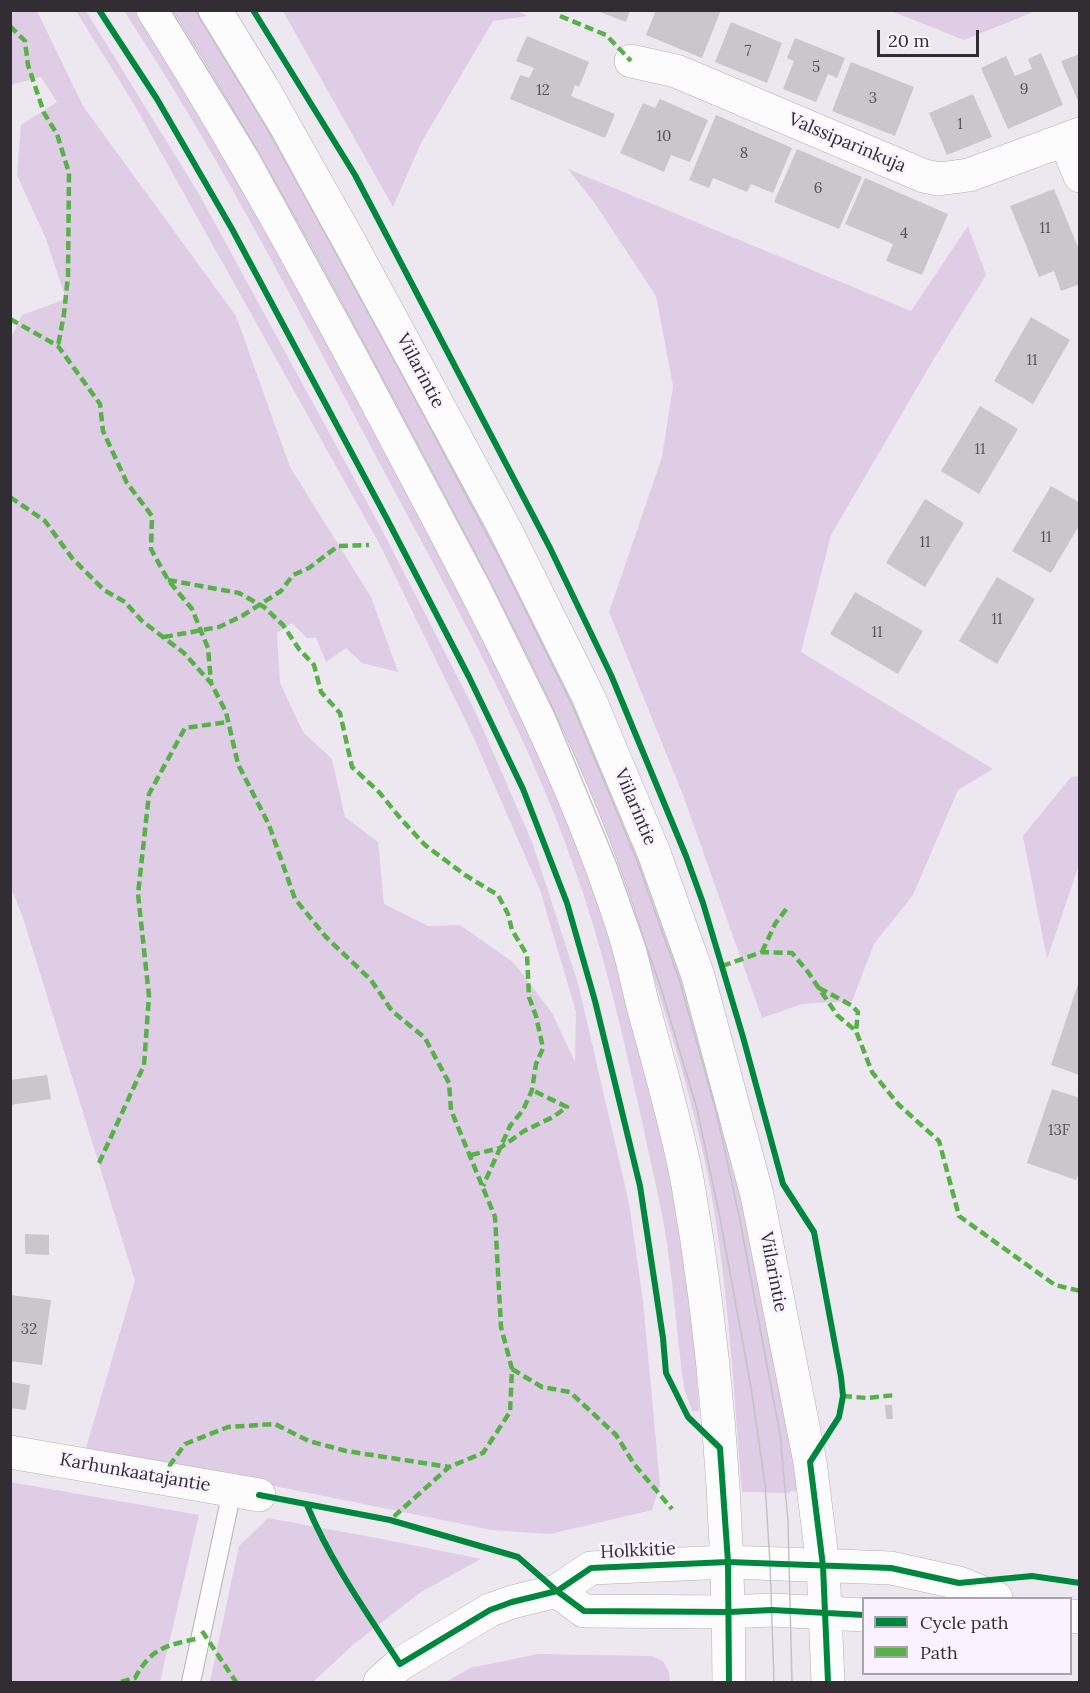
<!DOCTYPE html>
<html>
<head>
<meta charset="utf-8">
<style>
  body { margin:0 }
  #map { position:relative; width:1090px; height:1693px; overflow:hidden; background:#ede8f0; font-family:Lora,serif }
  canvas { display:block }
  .frame { position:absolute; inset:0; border:12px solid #312d33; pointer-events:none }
  .legend { position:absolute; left:862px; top:1597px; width:210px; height:78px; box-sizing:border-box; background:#faf2fe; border:2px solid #aaa3ad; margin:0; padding:8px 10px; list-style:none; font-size:18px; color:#312d33 }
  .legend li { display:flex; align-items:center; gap:12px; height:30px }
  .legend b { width:30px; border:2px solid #aaa3ad }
  .scale { position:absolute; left:877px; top:30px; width:102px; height:27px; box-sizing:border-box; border:3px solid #312d33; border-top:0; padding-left:8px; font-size:18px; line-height:21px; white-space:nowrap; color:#312d33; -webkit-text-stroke:4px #faf2fe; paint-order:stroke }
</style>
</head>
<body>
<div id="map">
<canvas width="1090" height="1693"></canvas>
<div class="frame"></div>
<ul class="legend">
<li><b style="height:8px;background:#00873e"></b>Cycle path</li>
<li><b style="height:8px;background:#56b246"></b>Path</li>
</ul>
<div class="scale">20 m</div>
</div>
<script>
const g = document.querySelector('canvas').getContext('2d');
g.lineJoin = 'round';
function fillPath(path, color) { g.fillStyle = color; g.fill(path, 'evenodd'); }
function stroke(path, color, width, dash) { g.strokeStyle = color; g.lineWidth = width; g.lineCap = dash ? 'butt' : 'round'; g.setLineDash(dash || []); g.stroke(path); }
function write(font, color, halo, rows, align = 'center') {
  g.font = font + ' Lora,serif'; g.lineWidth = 5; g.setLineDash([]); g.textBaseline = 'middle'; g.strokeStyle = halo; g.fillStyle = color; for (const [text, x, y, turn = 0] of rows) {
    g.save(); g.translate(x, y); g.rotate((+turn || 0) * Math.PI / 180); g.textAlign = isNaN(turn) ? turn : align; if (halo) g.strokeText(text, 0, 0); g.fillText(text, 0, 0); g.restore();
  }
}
fillPath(new Path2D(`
  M515,10L528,16L493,21L421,143L393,207L283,11Z
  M11,11H37L83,106L236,316L290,467L371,597L398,672L362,663L346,648L326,662L316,638H307L292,623L277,633L280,683L303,732L332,759L345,817L378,842L384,904L428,926L460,925L514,963L552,1013L575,1062L576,1012L540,890L472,734L380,545L134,104L76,11H86L199,194L380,526L475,711L532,842L578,983L629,1203L643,1301L660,1485L652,1510L550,1534L492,1530L86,1448L135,1281L23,918L11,888L10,340L22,315L66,299L46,239L17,175L21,125L57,102L41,77L11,85Z
  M124,11H141L229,156L530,720L597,886L663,1141L677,1209L694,1331L699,1411H692L684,1388C677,1338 674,1288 666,1238C661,1204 652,1169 645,1135C627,1054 609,972 583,893C534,743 454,603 380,464C299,311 219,155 124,11Z
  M168,11H207L579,694L714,1061L802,1491H791L790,1493L742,1492C733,1385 728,1276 707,1171C687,1074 655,981 624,887Z
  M891,11H1036L964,40Z
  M568,169L911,311L968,226L986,275L935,357L831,535L801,652L993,769L958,790L913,895L874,944L852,1001L802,1004L762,1018L683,795L609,612L662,457L673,386L656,296L596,205Z
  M1079,776V865L1047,959L1023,836L1071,777Z
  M10,1482L199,1515L160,1682H11Z
  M268,1518L387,1540L481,1559L421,1592L354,1644L313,1682H210L239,1546Z
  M538,1654L651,1656L663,1661L669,1672L670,1682H446L470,1668Z`), '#decde5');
fillPath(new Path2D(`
  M595,10H630L626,22Z
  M656,10H721L702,58L646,35Z
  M731,22L782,43L767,83L715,62Z
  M527,36L589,62L579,87L575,85L571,96L615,114L605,138L510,99L520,75L529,78L534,68L516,61Z
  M795,38L845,58L837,78L828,74L816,102L783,89L794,61L787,58Z
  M1041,53L1063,105L1008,129L981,68L1006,56L1015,76L1032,69L1028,59Z
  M1080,54V100L1078,101L1061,61Z
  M851,62L914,87L895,136L832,111Z
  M973,94L992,137L947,155L929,113Z
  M660,99L708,120L690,162L671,155L664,172L620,153L643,103L655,108Z
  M716,115L792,148L773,193L751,184L747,192L713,178L709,188L689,180Z
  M797,149L862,177L839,229L774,202Z
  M865,178L948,214L922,275L886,261L893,244L845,224Z
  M1054,189L1080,252V284L1061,291L1054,271L1039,277L1010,206Z
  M1031,317L1070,340L1033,404L994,381Z
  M980,406L1018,429L979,494L941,471Z
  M1051,486L1080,503V524L1051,573L1012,551Z
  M925,499L964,523L925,587L886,563Z
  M997,577L1035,599L997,664L959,641Z
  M855,592L923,631L898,674L830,634Z
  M1079,981H1080V1075L1051,1065Z
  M47,1075L51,1099L10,1105V1080Z
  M1052,1089L1080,1098V1170L1076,1180L1027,1163Z
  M25,1234L49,1235V1255L25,1254Z
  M10,1295L51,1300L42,1365L10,1361Z
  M10,1382L30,1385L26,1410L10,1408Z
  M885,1405H892L893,1419H886Z`), '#cac6cc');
const lane = new Path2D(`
  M191,1682L232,1491`);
const street = new Path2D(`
  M631,61L676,71L924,176L939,179L969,175L1080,134
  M1065,140L1080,176
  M10,1452L259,1495
  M557,1591L584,1611L729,1612
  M380,1682L400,1664L490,1610L512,1602L557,1591L591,1568L728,1562`);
const secondary = new Path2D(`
  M153,10C250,163 335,323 419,482C495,626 572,770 622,925C632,954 637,984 645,1013C660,1068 676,1123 687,1179C716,1345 729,1514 729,1682
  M215,10L264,90L349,241L505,529L589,698L654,853L698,976L757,1195L810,1462L823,1566L828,1682
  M728,1562L891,1568L959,1583L996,1598
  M729,1612L772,1610L864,1615
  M1070,1616L1080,1617`);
stroke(lane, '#b2aeb5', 20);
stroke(street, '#b2aeb5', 34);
stroke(secondary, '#b2aeb5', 34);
stroke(lane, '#fcfcfd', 18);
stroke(street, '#fcfcfd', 33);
stroke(secondary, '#fcfcfd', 33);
stroke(new Path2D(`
  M171,10L257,150L363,343L491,584L555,714L617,864L661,988L697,1109L720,1218L751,1387L765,1484L770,1563L774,1682
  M195,10L272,136L407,384L504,567L574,709L636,858L679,979L716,1111L739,1215L769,1376L780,1434L788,1521L792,1682`), '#c3c2c4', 1.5);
stroke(new Path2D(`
  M560,16L606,35L631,61
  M10,26L25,41L28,65L44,113L57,134L69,173L68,276L64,314L58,346
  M10,319L58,346L100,404L103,431L127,483L152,516L151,549L168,580L192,609L208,648L211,683
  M10,497L45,521L72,558L104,590L125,602L142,621L184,653L211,683L226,712L238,764L269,825L295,899L326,937L371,980L392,1011L425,1038L449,1083L451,1110L495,1217L501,1327L512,1369L510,1412L483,1453L449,1467L390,1520
  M168,580L239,593L264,607L283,625L299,649L314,665L321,692L340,713L352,767L379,792L401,819L425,845L465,875L498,895L508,914L512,930L527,955L529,997L536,1016L543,1048L536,1064L532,1090L523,1110L510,1126L483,1186
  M164,637L219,627L242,616L281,591L293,575L309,568L338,546L369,545
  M762,952L775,924L787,908
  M722,966L762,952L792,953L808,972L837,1015L856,1031L872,1072L899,1105L939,1141L959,1216L1055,1285L1080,1291
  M819,988L851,1005L858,1012L856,1031
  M471,1155L500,1148L524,1131L553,1117L567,1107L532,1090
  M99,1163L144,1065L149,996L138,894L149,794L185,728L228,722
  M512,1369L542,1387L570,1392L616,1435L634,1464L672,1509
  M843,1396L867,1398L896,1395
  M169,1480L170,1465L185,1444L228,1427L275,1424L309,1441L346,1451L449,1467
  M202,1631L236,1682
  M121,1682L135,1678C152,1646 169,1645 200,1638`), '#56b246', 4.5, [9, 4.5]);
stroke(new Path2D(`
  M99,10L157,99L232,229L387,519L469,677L523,789L567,903L595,1001L640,1186L663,1338L666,1373L688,1417L720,1448L728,1562L729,1682
  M253,10L355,175L550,548L611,675L686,856L703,903L743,1037L783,1184L814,1232L841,1377L843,1396L839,1417L810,1462L823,1566L828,1682
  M259,1495L390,1520L518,1557L557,1591L584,1611L729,1612L772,1610L864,1615
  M307,1505C330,1561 367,1613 400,1664L490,1610L512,1602L557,1591L591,1568L728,1562L891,1568L959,1583L1032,1576L1080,1583`), '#00873e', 6);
write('15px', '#575359', null, [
  ["7",748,52],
  ["5",816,68],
  ["9",1024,90],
  ["12",543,91],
  ["3",873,99],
  ["1",960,125],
  ["10",664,137],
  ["8",744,154],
  ["6",818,189],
  ["11",1045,229],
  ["4",904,234],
  ["11",1032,361],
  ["11",980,450],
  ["11",1046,538],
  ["11",925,543],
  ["11",997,620],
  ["11",877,633],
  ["13F",1059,1131],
  ["32",29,1330]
]);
write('18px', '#312d33', '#faf2fe', [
  ["Valssiparinkuja",847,143,23],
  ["Viilarintie",420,371,62],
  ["Viilarintie",635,807,67],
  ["Viilarintie",773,1272,79],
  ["Karhunkaatajantie",135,1473,10],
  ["Holkkitie",638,1551,-3]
]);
</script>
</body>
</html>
